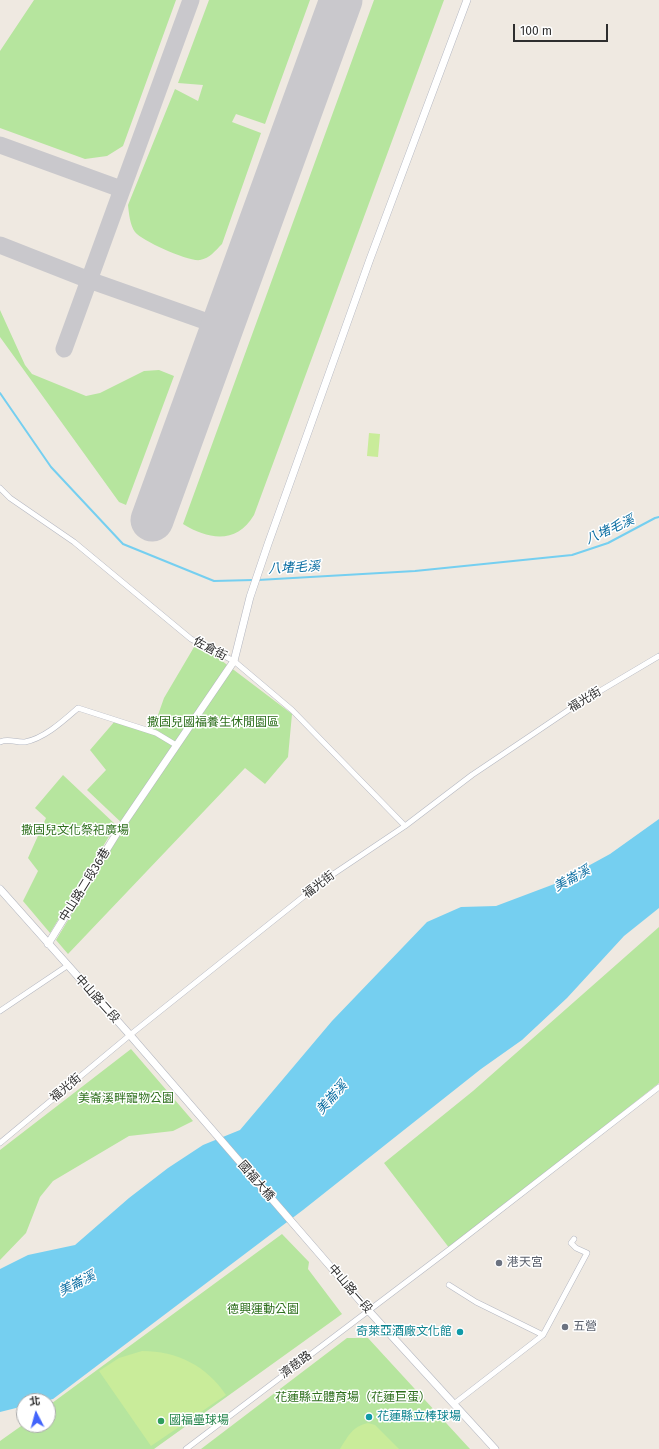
<!DOCTYPE html>
<html>
<head>
<meta charset="utf-8">
<style>
  body { margin:0 }
  #map { position:relative; width:659px; height:1449px; overflow:hidden; background:#efe9e1; font-family:"Fira Sans","Noto Sans TC",sans-serif }
  canvas { display:block }
  .north { position:absolute; left:16px; top:1393px; width:40px; height:40px; box-sizing:border-box; background:#fff; border:1px solid #ababab; border-radius:50%; rotate:354deg; font-size:11px; font-weight:700; line-height:16px; text-align:center; color:#2e2e2e }
  .north::after { content:''; display:block; margin:auto; width:14px; height:18px; background:#4264fb; clip-path:polygon(50% 0,100% 100%,50% 72%,0 100%) }
  .scale { position:absolute; left:513px; top:24px; width:95px; height:18px; box-sizing:border-box; border:2px solid #2e2e2e; border-top:0; padding-left:5px; font-size:12px; line-height:14px; white-space:nowrap; color:#2e2e2e; -webkit-text-stroke:3px #fff; paint-order:stroke }
</style>
</head>
<body>
<div id="map">
<canvas width="659" height="1449"></canvas>
<div class="north">北</div>
<div class="scale">100 m</div>
</div>
<script>
const g = document.querySelector('canvas').getContext('2d');
g.lineJoin = 'round';
function fillPath(path, color) { g.fillStyle = color; g.fill(path, 'evenodd'); }
function stroke(path, color, width, dash) { g.strokeStyle = color; g.lineWidth = width; g.lineCap = dash ? 'butt' : 'round'; g.setLineDash(dash || []); g.stroke(path); }
function write(font, color, halo, rows, align = 'center') {
  g.font = font + ' "Fira Sans","Noto Sans TC",sans-serif'; g.lineWidth = 3; g.setLineDash([]); g.textBaseline = 'middle'; g.strokeStyle = halo; g.fillStyle = color; for (const [text, x, y, turn = 0] of rows) {
    g.save(); g.translate(x, y); g.rotate((+turn || 0) * Math.PI / 180); g.textAlign = isNaN(turn) ? turn : align; if (halo) g.strokeText(text, 0, 0); g.fillText(text, 0, 0); g.restore();
  }
}
fillPath(new Path2D(`
  M34,0H176L123,146L107,156L85,159L0,128V51Z
  M209,0H310L265,124L236,114L232,122L261,133L222,244C215,251 210,258 200,260C189,262 142,241 135,232C130,225 129,214 128,205L175,89L198,101L203,85L178,83Z
  M374,0H444L254,515C237,544 209,540 183,524Z
  M0,310L25,365L32,374L86,396L100,393L144,371L159,370L174,376L126,505L119,502L0,337Z
  M197,642L292,714L288,757L265,784L245,768L68,954L56,940L125,826L87,790L106,770L90,750L115,721L152,732L164,698Z
  M63,775L116,825L50,933L23,901L38,871L28,858L46,818L35,808Z
  M659,927V1083L450,1249L384,1163L473,1091Z
  M131,1049L193,1121L173,1131L129,1136L53,1181L40,1197L26,1233L0,1260V1150Z
  M282,1234L309,1262L308,1269L342,1314L154,1449H0V1441L24,1424V1425H48V1406Z
  M347,1338H368L470,1449H201Z`), '#b6e59e');
fillPath(new Path2D(`
  M369,433L380,434L378,457L367,456Z
  M142,1351C177,1351 207,1366 226,1395L151,1446L99,1371L119,1358Z
  M368,1423L375,1425L399,1449H340C348,1436 353,1426 368,1423Z`), '#c9ec9a');
fillPath(new Path2D(`
  M659,819V908L624,936L567,998L522,1040L481,1069L303,1210L53,1399L44,1401H24V1406L0,1412V1269L28,1255L75,1245L129,1198L168,1168L203,1145L240,1130L332,1021L427,922L461,907L496,906L557,883L610,854Z`), '#75cff0');
stroke(new Path2D(`
  M0,393L51,467L123,544L214,581L253,580
  M258,580L415,571L572,555L608,543L655,518L659,517`), '#75cff0', 2);
stroke(new Path2D(`
  M0,145L121,189
  M0,245L89,280L222,327
  M64,349L191,0`), '#c9c8cc', 17);
stroke(new Path2D(`
  M152,520L341,0`), '#c9c8cc', 43);
const minor = new Path2D(`
  M0,488L10,498L74,542L191,639L234,661L292,710L405,826
  M0,742C8,738 17,743 25,742C45,738 63,721 78,708L156,733L176,745
  M0,1011L67,966
  M0,1143L130,1035L323,881L405,826L472,775L536,732L573,707L659,656
  M449,1285L476,1302L543,1335L587,1253L576,1248L571,1243L574,1239
  M455,1403L543,1335
  M186,1449L450,1249L659,1087`);
const tertiary = new Path2D(`
  M0,889L130,1035L368,1310L495,1449
  M48,944L117,833L234,661L250,597L268,544L370,259L467,0`);
stroke(minor, '#b4b7c1', 6);
stroke(tertiary, '#b4b7c1', 8);
stroke(minor, '#fff', 5);
stroke(tertiary, '#fff', 7);
for (const [x, y, r, color] of [
  [499,1263,4,"#6b7280"],
  [565,1327,4,"#6b7280"],
  [460,1332,4,"#0f9aa8"],
  [369,1417,4,"#0f9aa8"],
  [161,1421,4,"#2e9e5b"]
]) { const dot = new Path2D(); dot.arc(x, y, r, 0, 2 * Math.PI); g.fillStyle = color; g.fill(dot); stroke(dot, '#fff', 1.5); }
write('12px', '#2e2e2e', '#fff', [
  ["佐倉街",210,649,28],
  ["福光街",585,700,-31],
  ["中山路二段36巷",85,885,-58],
  ["福光街",319,885,-37],
  ["中山路二段",97,999,48],
  ["福光街",66,1088,-40],
  ["國福大橋",256,1181,49],
  ["中山路一段",350,1289,49],
  ["濟慈路",296,1365,-37]
]);
write('12px', '#2c6e1b', '#fff', [
  ["撒固兒國福養生休閒園區",213,723],
  ["撒固兒文化祭祀廣場",75,831],
  ["美崙溪畔寵物公園",126,1099],
  ["德興運動公園",263,1310],
  ["花蓮縣立體育場（花蓮巨蛋）",353,1398]
]);
write('12px', '#5b616d', '#fff', [
  ["港天宮",507,1263],
  ["五營",573,1327]
], 'left');
write('12px', '#0d838f', '#fff', [
  ["奇萊亞酒廠文化館",452,1332],
  ["花蓮縣立棒球場",377,1417,"left"]
], 'right');
write('12px', '#27864d', '#fff', [
  ["國福壘球場",169,1421]
], 'left');
write('italic 13px', '#0d6fa3', '#fff', [
  ["八堵毛溪",610,530,-24],
  ["八堵毛溪",294,568,-3],
  ["美崙溪",572,879,-29],
  ["美崙溪",332,1098,-48],
  ["美崙溪",77,1284,-27]
]);
</script>
</body>
</html>
